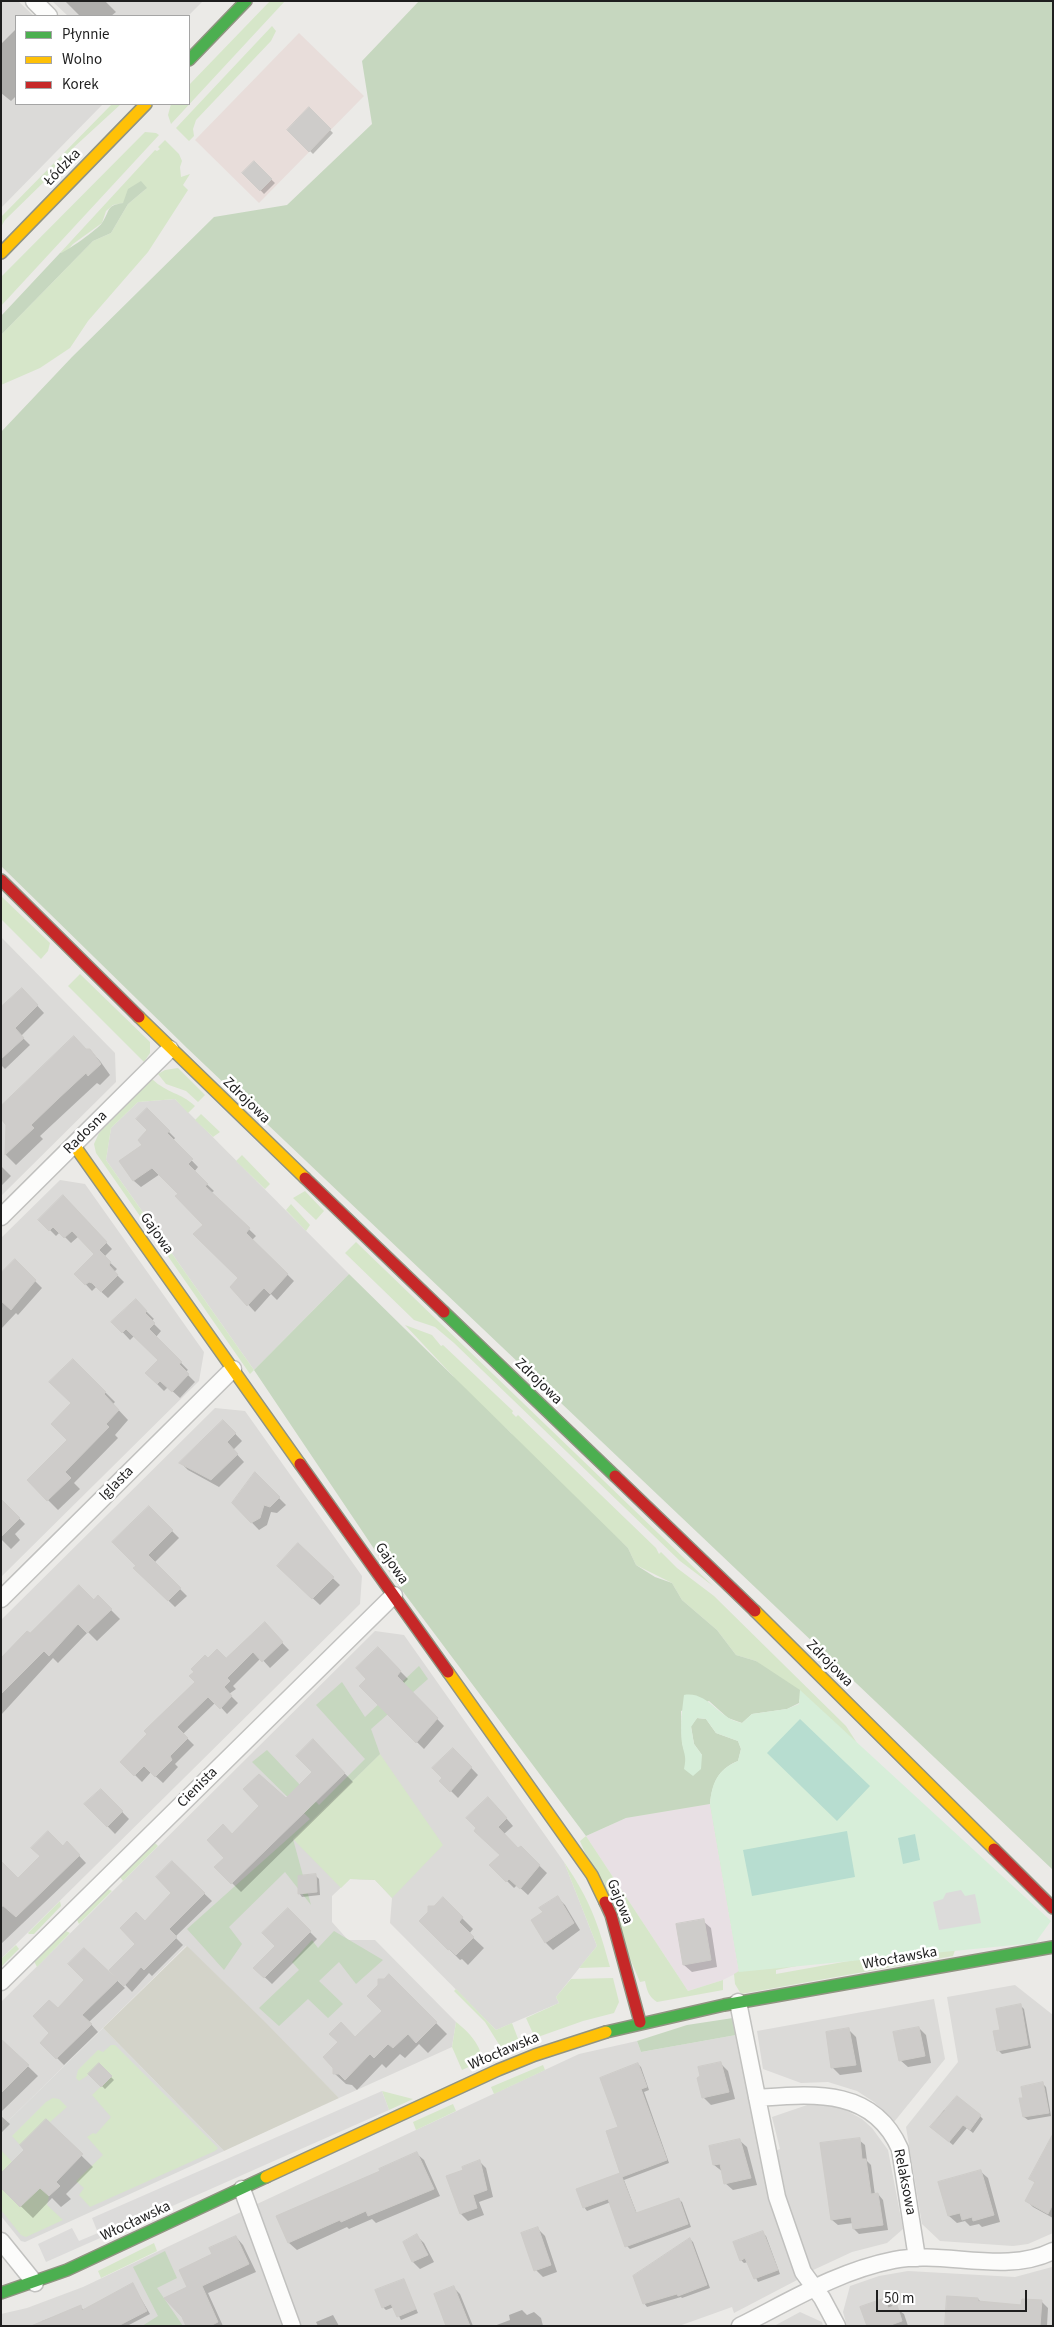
<!DOCTYPE html>
<html>
<head>
<meta charset="utf-8">
<style>
  body { margin:0 }
  #map { position:relative; width:1054px; height:2327px; overflow:hidden; background:#ebeae7; font-family:"Source Sans 3",sans-serif }
  canvas { display:block }
  .frame { position:absolute; inset:0; border:2px solid #1e1e1e; pointer-events:none }
  .legend { position:absolute; left:15px; top:15px; width:175px; height:90px; box-sizing:border-box; background:#fff; border:1px solid #a5a5a5; margin:0; padding:6px 9px; list-style:none; font-size:15px; color:#1e1e1e }
  .legend li { display:flex; align-items:center; gap:10px; height:25px }
  .legend b { width:25px; border:1px solid #a5a5a5 }
  .scale { position:absolute; left:876px; top:2290px; width:151px; height:22px; box-sizing:border-box; border:2px solid #1e1e1e; border-top:0; padding-left:6px; font-size:15px; line-height:18px; white-space:nowrap; color:#1e1e1e; -webkit-text-stroke:4px #fff; paint-order:stroke }
</style>
</head>
<body>
<div id="map">
<canvas width="1054" height="2327"></canvas>
<div class="frame"></div>
<ul class="legend">
<li><b style="height:6px;background:#4caf50"></b>Płynnie</li>
<li><b style="height:6px;background:#ffc107"></b>Wolno</li>
<li><b style="height:6px;background:#c62828"></b>Korek</li>
</ul>
<div class="scale">50 m</div>
</div>
<script>
const g = document.querySelector('canvas').getContext('2d');
g.lineJoin = 'round';
function fillPath(path, color) { g.fillStyle = color; g.fill(path, 'evenodd'); }
function stroke(path, color, width, dash) { g.strokeStyle = color; g.lineWidth = width; g.lineCap = dash ? 'butt' : 'round'; g.setLineDash(dash || []); g.stroke(path); }
function write(font, color, halo, rows, align = 'center') {
  g.font = font + ' "Source Sans 3",sans-serif'; g.lineWidth = 5; g.setLineDash([]); g.textBaseline = 'middle'; g.strokeStyle = halo; g.fillStyle = color; for (const [text, x, y, turn = 0] of rows) {
    g.save(); g.translate(x, y); g.rotate((+turn || 0) * Math.PI / 180); g.textAlign = isNaN(turn) ? turn : align; if (halo) g.strokeText(text, 0, 0); g.fillText(text, 0, 0); g.restore();
  }
}
fillPath(new Path2D(`
  M1,1H18L34,16H16V104H103L1,208Z
  M52,1H203L188,16H68Z
  M1,937L115,1053L116,1082L1,1196Z
  M175,1099L349,1274L254,1370L106,1160L111,1128L138,1102Z
  M60,1180L85,1184L204,1352L199,1381L1,1577V1238Z
  M215,1408L245,1411L362,1576L360,1604L1,1959V1620Z
  M375,1631L404,1635L564,1862L597,1946L556,1997L559,2003L496,2030L390,1923L392,1898L375,1880L350,1879L332,1896V1922L348,1940H375L456,2022L452,2047L339,2098L186,1946L1,2128V2002Z
  M1015,1985L1053,2015V2233L1028,2244L1013,2246L940,2241L922,2224L906,2127L958,2062L947,1997Z
  M934,1999L945,2059L894,2122L874,2102L857,2091L828,2082L801,2083L763,2069L757,2031Z
  M736,2035L770,2201L799,2279L734,2313L732,2307L679,2326H301L257,2204L579,2054L637,2041L641,2052Z
  M813,2103L840,2107L862,2119L872,2128L888,2150L903,2229L887,2243L852,2252L809,2272L782,2197L773,2152L780,2149L772,2117Z
  M241,2212L282,2326H1V2314L27,2308L83,2287Z
  M1052,2267L1053,2326H847L843,2312L850,2286L879,2276L908,2271L1015,2277Z
  M800,2312L822,2322L823,2326H774Z`), '#dbdad8');
fillPath(new Path2D(`
  M299,33L364,96L259,203L195,140Z`), '#e8ddda');
fillPath(new Path2D(`
  M710,1804L739,1972L723,1980L688,1991L586,1836L626,1818Z`), '#e8e0e4');
fillPath(new Path2D(`
  M103,2028L224,2151L25,2242L21,2241L1,2216V2128Z`), '#dadad8');
fillPath(new Path2D(`
  M187,1946L265,2022L339,2098L224,2151L103,2028Z`), '#d3d3c9');
fillPath(new Path2D(`
  M270,1H285L171,124L168,115L171,104H189V85Z
  M272,26L276,31L271,41L196,120L193,129L194,136L189,141L176,128Z
  M112,104H121L72,149L64,160L56,165L50,176L5,220L1,227V217Z
  M145,132L156,133L159,135L1,306V277Z
  M165,140L179,154L182,161L180,167L181,177L190,174L183,185L188,190L148,252L88,321L70,348L40,368L1,385V335L93,241L111,233L128,204L147,188L123,203L113,205L106,211L102,223L73,244L66,252L60,253L155,150L157,151L160,149L158,147Z
  M1,896L50,943L48,951L41,959L1,919Z
  M80,974L150,1042V1053L144,1062L68,986Z
  M178,1068L205,1095L198,1102L186,1091L166,1084L158,1074L165,1070Z
  M152,1079C168,1094 180,1092 195,1106L188,1113L175,1099L138,1102L111,1128L106,1160L254,1370L250,1374L96,1153L94,1144L99,1133Z
  M201,1114L220,1132L213,1137L195,1120Z
  M242,1155L270,1184L265,1189L236,1161Z
  M305,1191L324,1211L316,1220L293,1198Z
  M291,1204L310,1225L306,1231L286,1210Z
  M356,1242L713,1586L680,1561L454,1343L435,1327L414,1320L345,1253Z
  M405,1325L432,1335L441,1346L443,1345L513,1411L512,1413L516,1417L518,1415L656,1548L659,1554L661,1552L677,1568L714,1596L846,1726L868,1760L756,1661L736,1655L717,1630L682,1600L672,1583L636,1565L628,1548L516,1445L511,1433L457,1384L453,1376Z
  M380,1754L443,1845L392,1898L375,1880L350,1879L341,1888L293,1839Z
  M710,1804L833,1959L776,1970V1974L955,1942L956,1947L953,1956L741,1994L735,1984L734,1974L739,1971Z
  M586,1836L688,1991L723,1980V1990L657,2002C649,1997 647,1991 645,1981L640,1982L580,1841Z
  M154,1842L158,1846L123,1881L120,1877Z
  M564,1862C590,1900 598,1923 610,1967L579,1968L597,1946Z
  M108,1889L112,1891L79,1924L77,1920Z
  M60,1901L61,1906L34,1934H29L28,1933Z
  M66,1931L70,1933L37,1967L34,1961Z
  M16,1945L19,1949L1,1967V1959Z
  M613,1978L619,2002L614,2013L583,2021L535,2038L526,2018L559,2003L556,1997L571,1979Z
  M456,1989L496,2030L512,2023L520,2044L505,2050L500,2046L485,2022L454,1991Z
  M456,2022C468,2031 482,2046 482,2061L462,2070L452,2047Z
  M111,2045H115L218,2148L215,2151L90,2207L79,2195L84,2188L76,2181L103,2155L87,2137L93,2133L96,2134L111,2117L92,2095L112,2076L99,2063L87,2076L79,2081L76,2078L78,2070L98,2050L103,2052Z
  M543,2065L545,2070L494,2094L491,2087Z
  M382,2091L413,2099L389,2110Z
  M53,2098L59,2099L67,2107L50,2122L47,2119L20,2145L12,2136L46,2102Z
  M453,2104L456,2111L416,2130L413,2122Z
  M1,2150L13,2163L1,2173Z
  M39,2187L49,2196L47,2205L63,2220L26,2237L21,2235L1,2210V2188L20,2207Z
  M154,2243L157,2251L101,2278L98,2271Z`), '#d6e6c9');
fillPath(new Path2D(`
  M419,1H1053V1870L187,1048L1,866V432L72,357L214,217L287,205L372,124L362,61Z
  M141,181L147,188L128,204L111,233L93,241L1,335V316L60,253C65,253 99,228 102,223C111,210 105,206 123,203L128,189Z
  M349,1274L628,1548L636,1565L655,1577L672,1583L682,1600L717,1630L736,1655L756,1661L800,1690L799,1703L787,1709L752,1714L742,1723L728,1718L709,1701L681,1711L682,1743L687,1759L702,1755L694,1744L691,1726L697,1718L706,1719L716,1733L738,1741L741,1749L738,1761C718,1769 712,1784 710,1804L626,1818L586,1836L401,1589L254,1370Z
  M419,1666L428,1679L371,1729L380,1754L293,1839L311,1905L285,1872L229,1927L242,1944L224,1970L187,1929L310,1819L252,1762L267,1750L319,1805L365,1759L316,1705L342,1682L365,1717Z
  M334,1931L383,1960L356,1984L339,1962L319,1981L343,2004L328,2018L308,1999L279,2026L259,2008L299,1970L292,1962L312,1940L318,1948Z
  M733,2018L736,2035L641,2052L637,2041L687,2025Z
  M165,2251L177,2278L157,2288L183,2326H142L158,2316L133,2267Z`), '#c6d7bf');
fillPath(new Path2D(`
  M800,1690L1051,1921L1035,1943L739,1972L710,1804C712,1783 717,1770 738,1761L741,1749L738,1741L716,1733L706,1719L697,1718L691,1727L694,1744L702,1755L701,1769L693,1776L684,1769C687,1756 684,1755 682,1743C680,1728 682,1710 684,1695C709,1691 719,1720 742,1723L752,1714L787,1709L799,1704Z`), '#d7eed9');
fillPath(new Path2D(`
  M800,1719L870,1786L837,1821L767,1753Z
  M847,1831L855,1877L752,1896L743,1850Z
  M915,1834L920,1860L903,1864L898,1838Z`), '#b7ddd0');
fillPath(new Path2D(`
  M961,1890L965,1896L975,1894L981,1923L939,1930L933,1902L943,1899L946,1893Z
  M382,2091L389,2110L46,2262L38,2244L72,2228L79,2241L98,2233L92,2218Z`), '#dcdbda');
fillPath(new Path2D(`
  M65,1H105L116,12L111,16H80Z
  M16,29V96L11,101L1,93V44Z
  M309,109L333,133L313,154L289,130Z
  M254,163L275,183L264,194L244,173Z
  M22,989L44,1013L21,1036L30,1045L5,1069L1,1065V1009Z
  M86,1050H90L100,1061L110,1075L100,1085L97,1083L69,1109L40,1136L43,1139L16,1165L6,1155L8,1124Z
  M147,1110L175,1138L173,1141L198,1167L194,1172L214,1191L211,1193L256,1236L252,1240L294,1281L277,1300L271,1294L255,1312L232,1287L240,1278L204,1225L179,1194L160,1174L141,1187L134,1181L120,1161L144,1145L149,1130Z
  M1,1166L11,1176L1,1186Z
  M63,1197L112,1249L104,1257L117,1269L114,1272L124,1282L108,1298L96,1287L92,1291L76,1274L96,1254L79,1236L71,1243L60,1232L56,1236L40,1220Z
  M15,1261L42,1288L18,1315L16,1313L1,1329V1275Z
  M136,1301L154,1319L151,1321L161,1331L156,1337L188,1370L185,1372L195,1382L180,1398L168,1387L164,1391L146,1373L160,1360L134,1336L130,1340L113,1322Z
  M73,1360L115,1402L113,1404L128,1420L115,1435L118,1438L74,1483L80,1489L58,1510L28,1480L69,1440L73,1403Z
  M223,1421L242,1441L233,1450L244,1462L219,1487L188,1470L181,1463Z
  M255,1474L286,1505L277,1513L271,1512L267,1525L259,1530L233,1503Z
  M6,1505L25,1524L15,1534L20,1540L11,1549L1,1539V1509Z
  M149,1508L179,1538L154,1563L187,1596L175,1607L135,1568Z
  M298,1545L340,1585L320,1605L286,1573Z
  M98,1597L120,1619L97,1641L88,1632L58,1663L53,1658L1,1715V1661L30,1635Z
  M264,1624L289,1650L270,1668L261,1658L233,1686L236,1689L229,1694L238,1703L227,1714L216,1702L183,1734L194,1745L175,1764L178,1767L163,1783L151,1772L142,1782L122,1762L197,1682L208,1659H226Z
  M378,1649L408,1679L403,1684L444,1726L424,1749L360,1686L368,1679Z
  M313,1741L353,1782L241,1892L216,1867L226,1858L232,1835L286,1800L314,1772Z
  M453,1749L478,1775L458,1798L441,1781Z
  M101,1790L129,1819L115,1834L86,1804Z
  M495,1805L513,1826L504,1834L519,1850L521,1848L547,1873L528,1895L517,1885L514,1888L491,1865L501,1855L478,1828Z
  M67,1843L86,1863L1,1944V1909L18,1880Z
  M172,1863L212,1901L175,1937L183,1945L152,1976L149,1973L132,1992L111,1970L137,1944L145,1923L173,1893Z
  M315,1875L319,1879L320,1895L302,1897L299,1893Z
  M558,1898L565,1905L580,1930L553,1950L546,1943L532,1920L545,1912Z
  M443,1899L473,1929L469,1934L484,1948L468,1965L462,1959L460,1960L421,1921Z
  M288,1910L317,1939L272,1984L255,1968L276,1946Z
  M703,1921L711,1928L717,1967L692,1972L684,1965Z
  M84,1949L125,1988L89,2022L98,2032L64,2065L42,2043L51,2033L58,2010L86,1980Z
  M389,1976L447,2034L428,2053L419,2044L405,2058L400,2054L386,2068L382,2064L357,2090L352,2085L346,2084L334,2073L355,2039L384,2012V1981Z
  M1021,2006L1024,2009L1031,2048L1002,2054L999,2051L1002,2031Z
  M919,2028L926,2035L931,2063L908,2067L900,2060Z
  M849,2030L856,2037L862,2072L840,2075L833,2068L827,2033Z
  M1,2040L38,2076L1,2112Z
  M720,2063L728,2071L735,2099L711,2105L703,2097Z
  M638,2064L641,2067L649,2090L644,2092L669,2163L624,2180L637,2214L678,2199L682,2202L691,2227L630,2249L627,2246L611,2202L587,2211L584,2207L622,2173L619,2127Z
  M99,2065L114,2080L105,2089L90,2074Z
  M1043,2084L1046,2087L1051,2116L1028,2120L1024,2117L1025,2099Z
  M944,2110L980,2116L983,2119L973,2133L967,2128L953,2145L931,2127Z
  M1,2116L10,2124L1,2133Z
  M46,2121L93,2167L66,2194L71,2199L61,2207L52,2198L33,2218L1,2187Z
  M739,2140L747,2147L757,2185L733,2190L725,2183L723,2172L714,2165Z
  M859,2140L865,2145L867,2161L871,2165L875,2195L878,2194L883,2200L888,2230L859,2234L854,2229L853,2223L838,2225L832,2220Z
  M1053,2149V2218L1033,2207L1027,2201L1036,2184L1031,2178Z
  M416,2153L424,2160L440,2196L376,2223L372,2219L349,2229L347,2227L297,2250L289,2243L278,2217L382,2172Z
  M479,2161L486,2168L493,2197L479,2202L484,2215L468,2221L461,2214L465,2170Z
  M980,2171L988,2178L1000,2222L982,2227L979,2224L970,2226L965,2221L957,2223L949,2216L939,2183Z
  M537,2228L545,2236L557,2272L543,2277L536,2270Z
  M762,2233L766,2236L780,2274L758,2282L748,2262L744,2263L741,2260Z
  M417,2236L424,2243L434,2262L420,2269L413,2262Z
  M236,2237L243,2245L256,2272L208,2293L223,2326H187L188,2288L214,2255Z
  M690,2239L693,2242L710,2288L682,2298L681,2297L647,2307L644,2303Z
  M403,2280L418,2313L401,2320L394,2307L386,2310L383,2307Z
  M133,2285L150,2314L127,2326H39L43,2325L42,2321L80,2307L84,2310Z
  M454,2288L460,2294L473,2326H448Z
  M978,2299L982,2303L1022,2306L1041,2301L1048,2308L1047,2326H946Z
  M885,2300L904,2314L908,2326H868Z
  M522,2310L527,2315L534,2312L541,2318L543,2326H494L510,2320L509,2315Z
  M333,2315L339,2326H318L316,2322Z`), '#0003');
const building = new Path2D(`
  M309,107L331,129L309,152L287,130Z
  M254,161L272,179L260,191L242,173Z
  M22,988L38,1005L15,1028L24,1038L1,1059V1007Z
  M74,1036L86,1049H90L101,1064L88,1076L86,1073L58,1099L31,1125L34,1128L5,1155L6,1125L1,1119V1106Z
  M147,1108L170,1131L167,1133L193,1159L188,1164L208,1184L205,1186L250,1228L246,1233L288,1274L270,1294L264,1288L247,1306L230,1287L238,1278L193,1234L203,1225L175,1196L178,1194L152,1168L133,1181L119,1161L142,1145L138,1140L147,1130L136,1119Z
  M63,1195L107,1242L99,1250L111,1262L109,1265L118,1275L101,1292L92,1283L89,1282L85,1285L74,1274L94,1254L72,1231L64,1238L53,1227L49,1231L38,1220Z
  M15,1259L36,1280L11,1310L1,1301V1273Z
  M136,1299L147,1311L145,1313L155,1323L149,1329L182,1362L179,1364L189,1374L172,1392L160,1381L157,1384L145,1373L158,1360L126,1329L122,1333L111,1322Z
  M73,1359L106,1392L104,1394L119,1410L106,1424L109,1427L65,1472L71,1478L47,1501L27,1480L67,1440L51,1424L71,1403L49,1382Z
  M223,1420L236,1433L227,1442L238,1454L211,1480L179,1463Z
  M255,1472L280,1497L270,1507L264,1505L260,1518L251,1523L232,1503Z
  M1,1499L20,1518L1,1537Z
  M149,1506L173,1530L148,1555L181,1588L168,1601L133,1568L136,1566L112,1542Z
  M298,1543L334,1577L312,1599L277,1566Z
  M79,1585L94,1600L98,1595L112,1609L87,1633L78,1624L49,1656L44,1651L1,1694V1658L27,1631L30,1633Z
  M265,1622L283,1642L262,1662L253,1652L227,1678L230,1681L224,1687L232,1696L220,1709L208,1697L177,1727L188,1738L170,1756L172,1760L155,1777L144,1766L134,1776L120,1762L147,1734L144,1731L195,1682L189,1676L194,1672L191,1669L205,1655L208,1658L217,1649L226,1658Z
  M378,1647L401,1671L397,1676L438,1718L416,1743L359,1686L366,1679L356,1668Z
  M313,1739L345,1773L231,1884L214,1867L224,1858L207,1840L223,1824L232,1834L259,1806L243,1789L259,1774L286,1798L312,1772L296,1756Z
  M453,1748L472,1767L450,1792L439,1781L442,1778L432,1768Z
  M101,1789L123,1811L107,1827L84,1804Z
  M488,1797L507,1818L498,1827L518,1848L521,1846L540,1865L520,1889L509,1879L506,1882L489,1865L500,1855L474,1831L476,1828L466,1818Z
  M48,1831L63,1846L67,1841L80,1855L16,1917L1,1904V1861L18,1878L40,1856L31,1848Z
  M172,1861L205,1893L169,1929L177,1937L144,1970L141,1967L124,1986L109,1970L135,1944L120,1928L136,1912L145,1921L171,1893L156,1877Z
  M316,1874L317,1892L298,1894V1876Z
  M558,1896L574,1923L545,1943L531,1920L543,1912L539,1908Z
  M443,1897L463,1917L459,1922L474,1937L456,1955L450,1949L448,1950L419,1921L428,1912V1906H434Z
  M288,1908L311,1931L264,1978L253,1968L275,1946L262,1933Z
  M704,1919L711,1960L683,1965L676,1924Z
  M84,1948L118,1980L82,2015L92,2024L56,2059L40,2043L49,2033L33,2016L49,2000L58,2008L84,1980L68,1964Z
  M389,1974L437,2022L416,2043L408,2034L393,2048L388,2044L374,2058L370,2054L345,2080L339,2074H333V2068L323,2057L338,2042L329,2034L341,2022L355,2037L382,2011L367,1996L378,1985V1979H384Z
  M1021,2004L1028,2045L997,2051L993,2031L1000,2030L996,2009Z
  M919,2027L925,2056L899,2061L893,2032Z
  M849,2028L856,2065L831,2068L826,2032Z
  M1,2039L29,2065L1,2093Z
  M721,2062L729,2092L702,2098L697,2078L700,2076L698,2067Z
  M99,2063L112,2076L101,2087L88,2074Z
  M638,2063L647,2087L641,2089L667,2160L622,2177L636,2213L679,2198L688,2224L625,2247L608,2199L583,2208L576,2189L620,2173L606,2131L618,2127L600,2078Z
  M1043,2082L1049,2113L1023,2117L1019,2098H1023L1021,2087Z
  M957,2096L981,2115L970,2130L963,2125L949,2142L930,2127Z
  M46,2119L83,2154L56,2182L60,2186L49,2196L40,2188L20,2207L1,2188V2173L24,2150L20,2145Z
  M1053,2134V2204L1048,2214L1025,2201L1035,2182L1029,2179Z
  M860,2138L862,2159H866L871,2194L878,2193L883,2225L853,2229L851,2217L831,2220L820,2143Z
  M740,2139L751,2178L724,2184L720,2164L713,2165L709,2146Z
  M417,2152L434,2189L368,2216L366,2211L341,2222L340,2220L288,2243L276,2216L380,2171L379,2169Z
  M480,2160L487,2190L473,2195L477,2208L460,2214L446,2176L463,2170L462,2167Z
  M981,2170L994,2215L973,2221L972,2217L962,2220L960,2213L948,2216L938,2182Z
  M538,2227L551,2265L534,2271L521,2233Z
  M763,2231L778,2270L754,2279L745,2258L740,2261L733,2242Z
  M417,2234L428,2255L412,2262L403,2242Z
  M236,2236L249,2264L202,2286L218,2322L210,2326H186L182,2317L164,2298L187,2287L179,2270L212,2254L209,2248Z
  M690,2238L707,2285L678,2296L677,2294L643,2304L633,2276Z
  M404,2279L416,2309L397,2317L391,2304L382,2308L375,2290Z
  M133,2283L147,2311L118,2326H31L81,2305L82,2310Z
  M454,2286L470,2326H446L434,2294Z
  M947,2296L978,2298V2301L1021,2305L1022,2299L1042,2300L1040,2326H945Z
  M886,2298L888,2308L897,2305L902,2321L888,2326H867L860,2307Z`);
fillPath(building, '#ceccca');
stroke(building, '#ceccc9', 1);
const street = new Path2D(`
  M34,1L49,16
  M1,1217L170,1049
  M1,1599L233,1369
  M1,1982L394,1595
  M738,2002L777,2197L803,2272L822,2298L837,2326
  M757,2098C812,2094 873,2087 900,2149L917,2258
  M242,2189L292,2326
  M1,2241L35,2283
  M740,2326C790,2301 838,2271 894,2260C945,2250 1005,2275 1053,2251`);
const fast = new Path2D(`
  M189,60L246,1
  M444,1312L615,1476
  M606,2032L724,2005L1053,1947
  M1,2293L67,2270L266,2177`);
const slow = new Path2D(`
  M1,253L146,104
  M139,1017L305,1178
  M74,1145L300,1464
  M755,1611L994,1849
  M448,1672L592,1875L605,1902
  M266,2177L498,2070L535,2055L606,2032`);
const jam = new Path2D(`
  M1,880L139,1017
  M305,1178L444,1312
  M300,1464L448,1672
  M615,1476L755,1611
  M994,1849L1053,1908
  M605,1902L611,1915L640,2022`);
stroke(street, '#c1c1bf', 19);
stroke(fast, '#909381', 14);
stroke(slow, '#909381', 14);
stroke(jam, '#909381', 14);
stroke(street, '#fcfcfb', 16);
stroke(fast, '#4caf50', 11);
stroke(slow, '#ffc107', 11);
stroke(jam, '#c62828', 11);
write('15px', '#1e1e1e', '#fff', [
  ["Łódzka",63,168,-46],
  ["Zdrojowa",246,1101,44],
  ["Radosna",86,1133,-45],
  ["Gajowa",156,1234,55],
  ["Zdrojowa",538,1382,44],
  ["Iglasta",117,1484,-45],
  ["Gajowa",391,1564,55],
  ["Zdrojowa",829,1664,45],
  ["Cienista",198,1788,-45],
  ["Gajowa",619,1902,68],
  ["Włocławska",900,1959,-10],
  ["Włocławska",504,2052,-23],
  ["Relaksowa",904,2182,79],
  ["Włocławska",136,2222,-25]
]);
</script>
</body>
</html>
